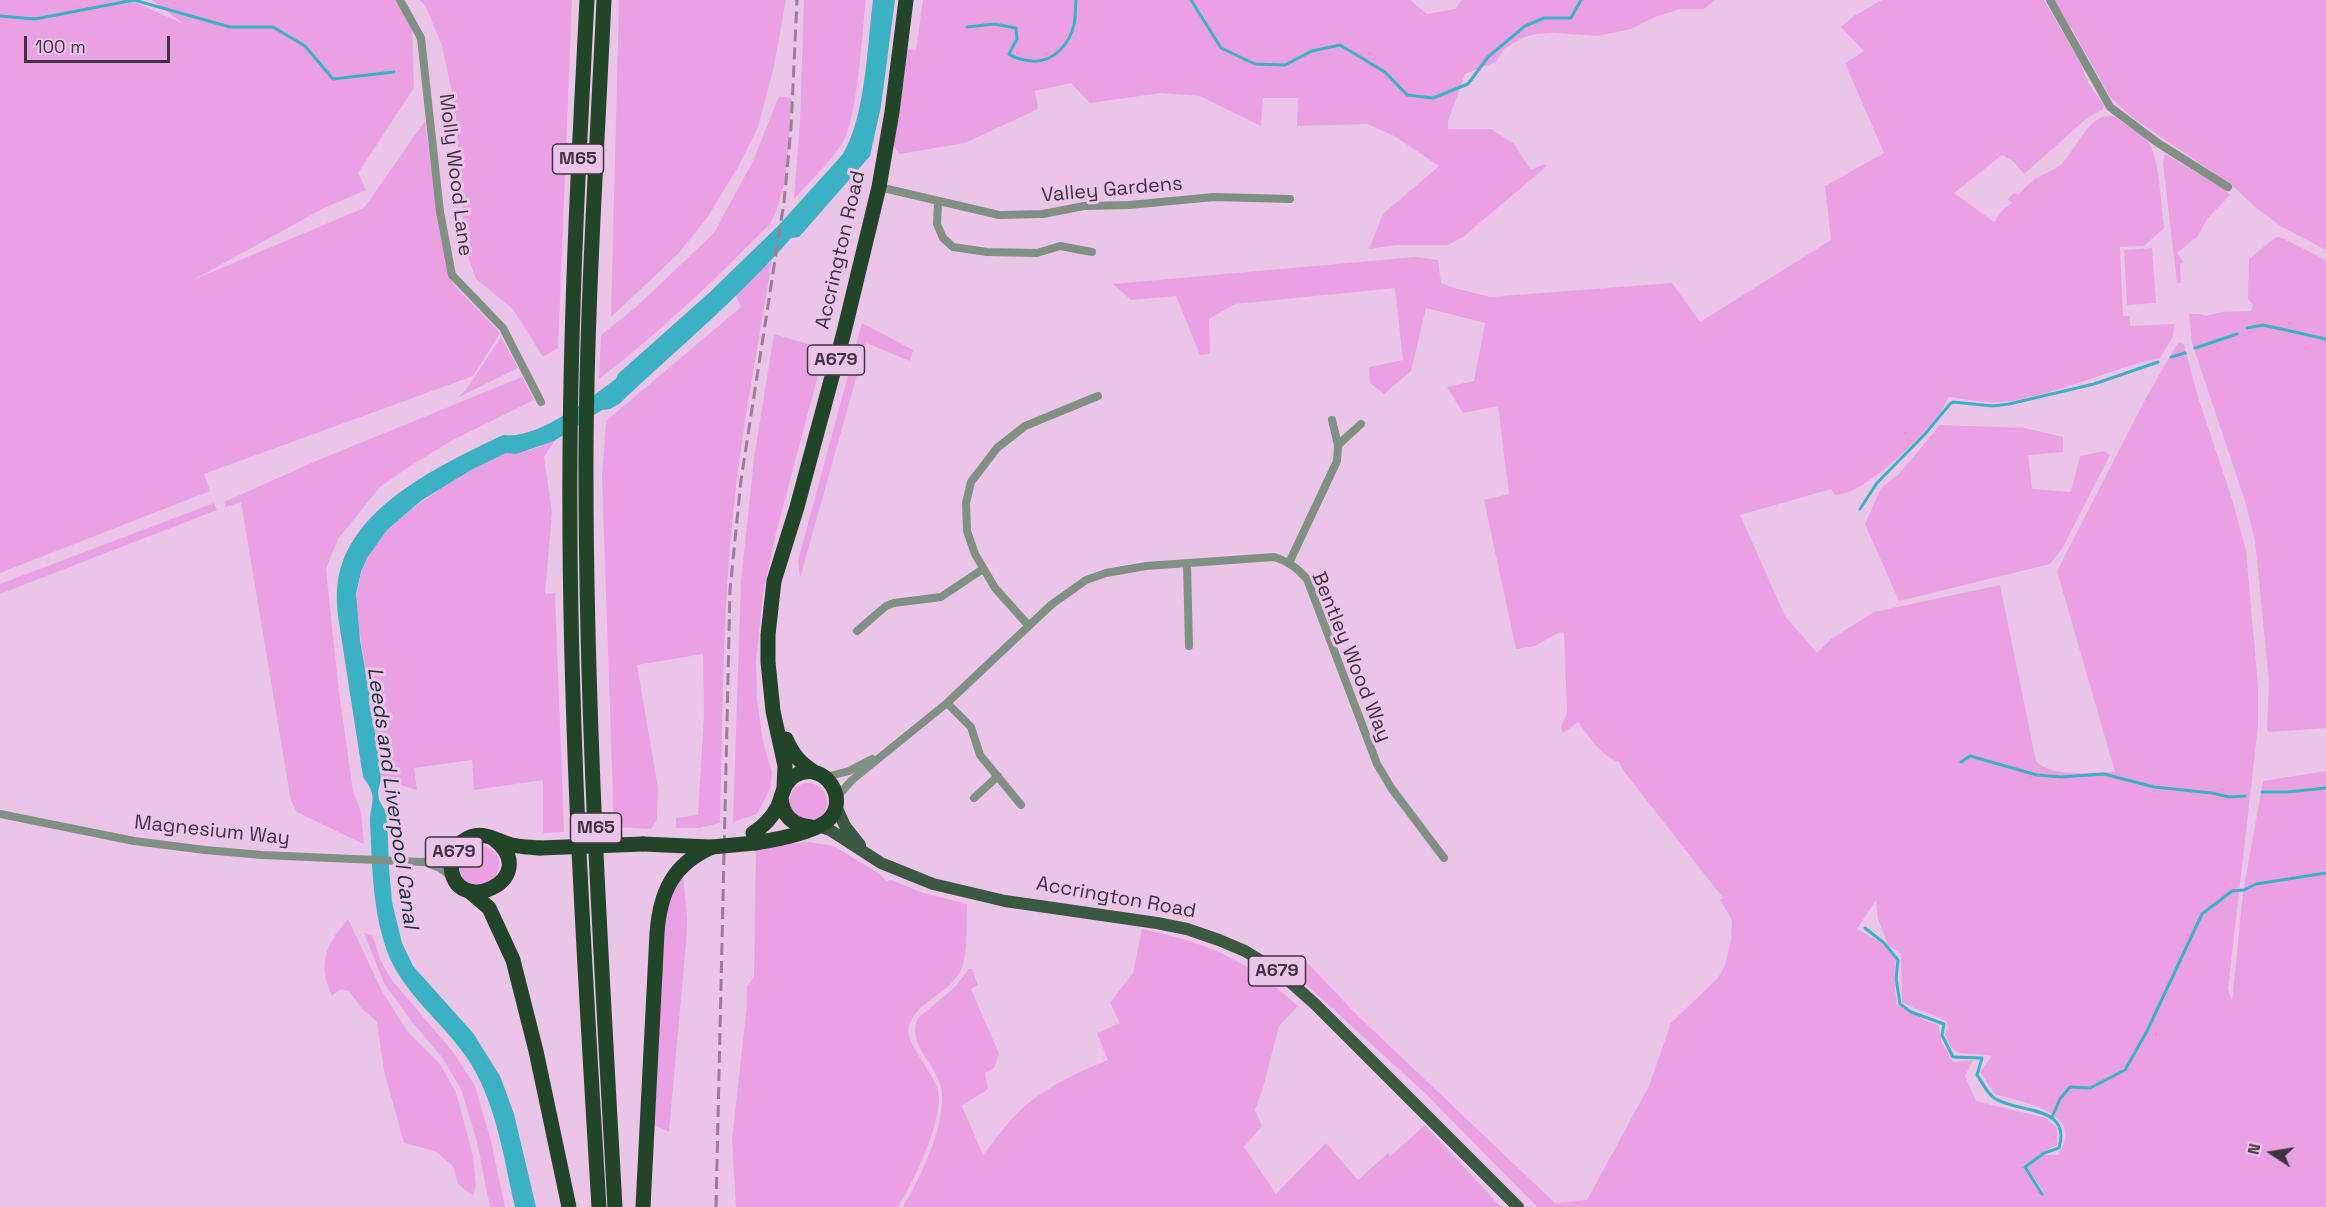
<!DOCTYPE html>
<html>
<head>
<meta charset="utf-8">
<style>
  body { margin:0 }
  #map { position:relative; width:2326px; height:1207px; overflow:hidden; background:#ebc5e8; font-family:"Space Grotesk",sans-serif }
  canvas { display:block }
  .north { position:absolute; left:2242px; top:1123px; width:60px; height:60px; -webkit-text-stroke:4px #ebc5e8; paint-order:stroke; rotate:282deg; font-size:16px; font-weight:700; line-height:24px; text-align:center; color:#413240 }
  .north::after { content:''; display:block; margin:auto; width:21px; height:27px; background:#413240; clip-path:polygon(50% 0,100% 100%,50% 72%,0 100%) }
  .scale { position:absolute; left:24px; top:36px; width:146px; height:27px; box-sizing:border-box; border:3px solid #413240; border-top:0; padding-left:8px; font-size:18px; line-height:21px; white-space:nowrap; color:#413240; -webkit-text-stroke:4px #ebc5e8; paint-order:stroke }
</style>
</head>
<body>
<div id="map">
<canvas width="2326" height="1207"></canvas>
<div class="north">N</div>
<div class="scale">100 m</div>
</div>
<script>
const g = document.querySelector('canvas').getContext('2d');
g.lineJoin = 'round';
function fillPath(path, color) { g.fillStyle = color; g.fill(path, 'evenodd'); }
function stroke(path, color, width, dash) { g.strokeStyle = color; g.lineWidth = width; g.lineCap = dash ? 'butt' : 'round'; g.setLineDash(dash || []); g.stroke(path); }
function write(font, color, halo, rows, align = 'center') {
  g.font = font + ' "Space Grotesk",sans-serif'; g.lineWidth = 6; g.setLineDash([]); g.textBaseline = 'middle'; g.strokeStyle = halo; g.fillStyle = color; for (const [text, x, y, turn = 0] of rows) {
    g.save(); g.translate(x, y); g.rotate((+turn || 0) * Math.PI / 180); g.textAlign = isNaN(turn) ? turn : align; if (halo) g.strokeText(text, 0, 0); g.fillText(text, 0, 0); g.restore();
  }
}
fillPath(new Path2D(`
  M0,0H129L182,23L152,0H399L412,23L414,88L358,173L366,190L324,208L193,280L364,208L425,121L438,224L453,284L500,333L473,376L204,474L210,491L0,573Z
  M420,0H572L558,348L543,357L513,309L476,279L465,248L455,107L442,46L426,7Z
  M619,0H786L773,71L758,127L738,167L707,218L677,255L611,317Z
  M804,0H866C862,33 858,116 843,142C830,163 810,181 794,199L800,122Z
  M923,0H1410L1427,14L1455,9L1462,0H1715L1704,9H1680L1655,17L1631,29L1598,36L1554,33L1536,34L1522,38L1504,49L1496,62L1465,74L1448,121V129H1491L1513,143L1531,170L1544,164L1547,166L1463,237L1448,245H1396L1369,249L1383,214L1439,166L1396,137L1368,124L1297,126L1298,98H1263L1261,126L1200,96L1161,93L1090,103L1071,83L1035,91L1038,109L965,143L900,154L892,144L905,49L916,50Z
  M1882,0H2044L2079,60L2089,84L2104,105L2103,109L2086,119L2024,174L2012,160L2002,155L1954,193L1994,222L2006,206L2007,207L2012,203L2008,199L2014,193L2018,195C2023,190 2029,183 2035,179C2043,174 2053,171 2060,165C2077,151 2087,113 2113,116C2124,124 2144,133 2150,145C2160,163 2161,207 2164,228L2144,246L2120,247L2123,316H2130V326L2174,324L2173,336L2160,358C2108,369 2057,395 2004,402C1987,404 1966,399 1949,397C1946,401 1945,406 1942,410C1928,432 1877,480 1853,490C1848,493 1841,494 1835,495L1831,489L1740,515L1785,616L1817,653L1831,639L1874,612L2000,585L2036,761C2051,778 2093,772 2115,772L2057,571L2147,396L2176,346L2179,342L2184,344L2198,397L2232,499L2246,550L2258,686V726L2228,989L2232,1001L2243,893L2263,781L2326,771V1207H1537L1426,1094L1287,967L1301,956L1357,1015L1555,1203L1587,1200L1649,1086L1671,1023L1718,978L1725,965L1731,940L1732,920L1720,900L1723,898L1623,770L1619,762C1600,756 1590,737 1578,722L1563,733L1561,727L1567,713L1564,633L1560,632L1535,646L1516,649L1484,500L1509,494L1498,406L1463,413L1447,387L1474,381L1485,323L1426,308L1411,371L1384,394L1370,383L1369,367L1403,360L1395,288L1235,304L1209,319L1210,354L1200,355L1176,296L1131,300L1113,284L1415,257L1438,260L1441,283C1457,290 1474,292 1490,297L1672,283L1700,322L1831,240L1825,186L1884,153L1845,63L1864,51L1841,27L1854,16ZM1876,900L1878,919L1888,945L1901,954L1902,1002C1915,1010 1932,1013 1946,1021L1948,1028L1945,1034C1955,1062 1967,1050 1992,1056L1980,1072L1995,1094C2024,1103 2088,1112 2058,1155H2043L2027,1167L2044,1192L2041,1195L2023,1166L2043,1152L2057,1145V1128L2046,1118L1976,1101L1965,1076L1973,1060L1953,1062L1942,1043L1938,1025L1928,1022L1897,1005L1894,979L1896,959L1880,942L1857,929Z
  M2052,0H2326V250L2282,227L2254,206L2233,186L2132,117L2110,97L2072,29Z
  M779,96L791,98C789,140 790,186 770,224C716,278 661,332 599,379L601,335L635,308L714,233L753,161Z
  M2165,155H2167L2223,188L2230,195L2207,219L2198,236L2177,253L2184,263L2180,264L2181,283H2177L2163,163Z
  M2276,237L2282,238L2326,260V728L2269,732L2267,730L2269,682L2255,541L2245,501L2192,343L2189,314H2200L2206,316L2222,312L2251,311L2253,305L2248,299L2249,259Z
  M2152,248L2156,303L2127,305L2124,250Z
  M772,260C759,341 743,422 734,504C722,610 723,717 720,823L699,828H676V818L698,815L704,715L703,654L637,665L658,788L657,820L651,829L614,827L602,477L606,421L741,307L736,295Z
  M862,323L913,350L910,361L866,343L800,578L798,561Z
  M774,334L825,349L776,533L763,594L756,662L757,699L763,742L772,772L770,789L757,814L733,822L741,581L754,458Z
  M501,337L518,368L459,397L468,387Z
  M522,377L534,400L453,440L410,466L380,487L338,539L326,569L339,692L353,791L361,812L364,844L361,843L297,812L291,801L241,502L226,507L224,502L316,461Z
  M1940,425L2025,428L2063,437V452L2028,455L2032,489L2071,492L2080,456L2104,451L2110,455L2063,547L2050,564L1899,601L1865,524L1881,488L1899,474Z
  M556,439L544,457L552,513L545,594L555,593L564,832L543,833V780L474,790L472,760L414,768L417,790L381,779L356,607C358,547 393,521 439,490C459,477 480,463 503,454C512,451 522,453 530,450C539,448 547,443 556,439Z
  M214,503L217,510L0,594V584Z
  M789 802a19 19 0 1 1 38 0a19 19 0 1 1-38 0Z
  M808,842L834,846L881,875L886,881L891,880L920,892L967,904C966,924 969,955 960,972C948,994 918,1001 909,1025C903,1042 934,1072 938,1091C944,1119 913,1184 898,1207H736L732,1140L747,1004V986L754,977L756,847Z
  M480,845C502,850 503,864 494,881L469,886C453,869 453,848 480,845Z
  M683,875L687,918L686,944L669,1132L655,1125L662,949L668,899Z
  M348,919L382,991L408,1032L440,1064L456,1092L473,1156L476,1186L473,1196L458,1184L453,1166L435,1151L404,1143L384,1071L377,1022L362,1009L349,991L340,989L332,996C317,963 326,945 348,919Z
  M1142,929C1211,944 1245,959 1298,1006L1279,1026L1263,1088L1255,1110L1262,1126L1244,1147L1276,1194L1326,1143L1358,1180L1388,1153L1390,1156L1394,1153L1425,1125L1501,1207H903C920,1178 944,1129 942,1094C941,1067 905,1046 918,1018L955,987L969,969H972L978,985L971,989L999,1054L994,1068L985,1073L988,1089L962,1106L983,1155C997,1138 1009,1119 1026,1105C1049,1086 1080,1071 1108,1060L1097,1033L1120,1023L1110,1003L1133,973Z
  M364,933L372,935L381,961L391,979L453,1052L475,1086L491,1141L505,1207H490L477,1142L461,1089L442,1057L412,1022L384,983Z`), '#eaa1e4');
fillPath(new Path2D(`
  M873,0H895L881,106L870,156L799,237L791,238C739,298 677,349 619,404L610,409L602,410L554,441L516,454L506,453L471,470L422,500L387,530L367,558L361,572L356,594L360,640L370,699L369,703L376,739L381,779L378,791L379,800L387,814L389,868L392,902L402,943L413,966L473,1033L500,1076L514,1114L536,1207H515C504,1159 497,1107 471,1064C444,1021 398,992 384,942C372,903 372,861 370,820C370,811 374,802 372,793C370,787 367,782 363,777L338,616C336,597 336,579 343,561C366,499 447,462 503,435C538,440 588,399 616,379L618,374L710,292L778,226L843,154C866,115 867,46 873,0Z`), '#3cb1c3');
stroke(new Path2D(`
  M1191,0L1221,48L1255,64L1285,65L1312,51L1340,45L1385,72L1407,95L1433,98L1468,84L1488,57L1525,26L1544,18H1571L1581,0
  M0,16L35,19L134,0L230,27H273L305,46L333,79L394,72
  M967,27L994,24L1016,28L1017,39L1009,54C1015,59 1024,60 1032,61C1053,63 1070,44 1074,24C1076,17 1075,8 1076,0
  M2247,328L2263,325L2326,339
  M2195,348L2237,334
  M2171,357L2185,353
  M1860,509L1877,483L1925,434L1950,404L1953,402L1993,406L2009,404L2094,384L2158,362
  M1961,762L1970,756L2037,775L2061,777L2104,774L2154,787L2212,793L2229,797L2245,796
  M2262,792H2288L2326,788
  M1865,928L1884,943L1898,960L1896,978L1900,1004L1911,1012L1944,1024L1942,1035L1953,1057L1982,1058L1977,1075C1982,1082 1987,1093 1994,1098C2018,1114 2072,1104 2059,1148L2044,1153L2025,1167L2042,1194
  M2052,1117L2060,1099L2070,1087L2090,1088L2125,1070L2147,1031L2202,914L2232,891L2244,890L2256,884L2326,873`), '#3cb1c3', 3);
stroke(new Path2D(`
  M400,0L421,38L440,212L452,275L503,328L541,402
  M2050,0L2110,107L2158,143L2228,187
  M879,187L999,215L1043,214L1084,206L1129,205L1214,197L1290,199
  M938,202L937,224L943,238L953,247L987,252L1037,253L1060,246L1092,252
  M1332,420L1338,445
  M1289,563L1337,461L1338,445L1361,424
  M1187,564L1189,646
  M1029,626L995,588L975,554L967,531L966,503L971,482L997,448L1025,426L1098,396
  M857,631L886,606L894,603L941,597L983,569
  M947,703L971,727L980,755L1021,805
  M826,777L849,771L872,759
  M837,797L852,780L947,703L1051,605L1086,580L1106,573L1146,566L1274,557C1288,561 1297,568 1307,579L1377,764L1392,789L1444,858
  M974,798L998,776
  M0,814L134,841L205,850L262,855L422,862L440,860L452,853
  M427,863L440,868L452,877`), '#809082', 8);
stroke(new Path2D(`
  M836,806L845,826L860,845
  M818,826L830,830L881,863L933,884L1005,901L1157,923L1187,929L1219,940L1245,951L1279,972L1315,1004L1518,1207`), '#3b5940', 12);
stroke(new Path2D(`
  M587,0C579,152 571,303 570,455C568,706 584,957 599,1207
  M604,0C597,150 587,299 586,449C585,702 601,955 615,1207
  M786,739C793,755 801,764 816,773
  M784,787L785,766L773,711L768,662V635L774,581L797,507L844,332L879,187L892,112L906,0
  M781,797C782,816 793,826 812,827
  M753,833C764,826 772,818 778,806C783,794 783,782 796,775C825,759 852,802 826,822C810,833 774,840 755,843
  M494,839C545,879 452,921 451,864C451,846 469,832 486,836C495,838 503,843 512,845C521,847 530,847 540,848
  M643,844L709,847
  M469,891L489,908L513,960L536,1051L569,1207
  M643,1207L657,933C660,892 673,864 712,847`), '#224529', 15);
stroke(new Path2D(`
  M716,1207L730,590L741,480L784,202L791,128L797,0`), '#987e96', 3, [12, 6]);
stroke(new Path2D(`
  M712,847L755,843
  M540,848L643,844`), '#224529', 15);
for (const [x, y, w] of [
  [578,159,51],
  [836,360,57],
  [596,828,51],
  [454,852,57],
  [1277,971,57]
]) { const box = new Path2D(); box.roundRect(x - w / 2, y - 15, w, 30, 4.5); g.fillStyle = '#ebc5e8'; g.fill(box); stroke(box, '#413240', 1.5); }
write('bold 18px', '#413240', null, [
  ["M65",578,159],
  ["A679",836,360],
  ["M65",596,828],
  ["A679",454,852],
  ["A679",1277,971]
]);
write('20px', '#413240', '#ebc5e8', [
  ["Molly Wood Lane",455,175,83],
  ["Valley Gardens",1112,190,-5],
  ["Accrington Road",841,250,-77],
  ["Bentley Wood Way",1351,657,68],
  ["Magnesium Way",212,831,6],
  ["Accrington Road",1116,898,10]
]);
write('italic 21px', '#173135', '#ebc5e8', [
  ["Leeds and Liverpool Canal",392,798,82]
]);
</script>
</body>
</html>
